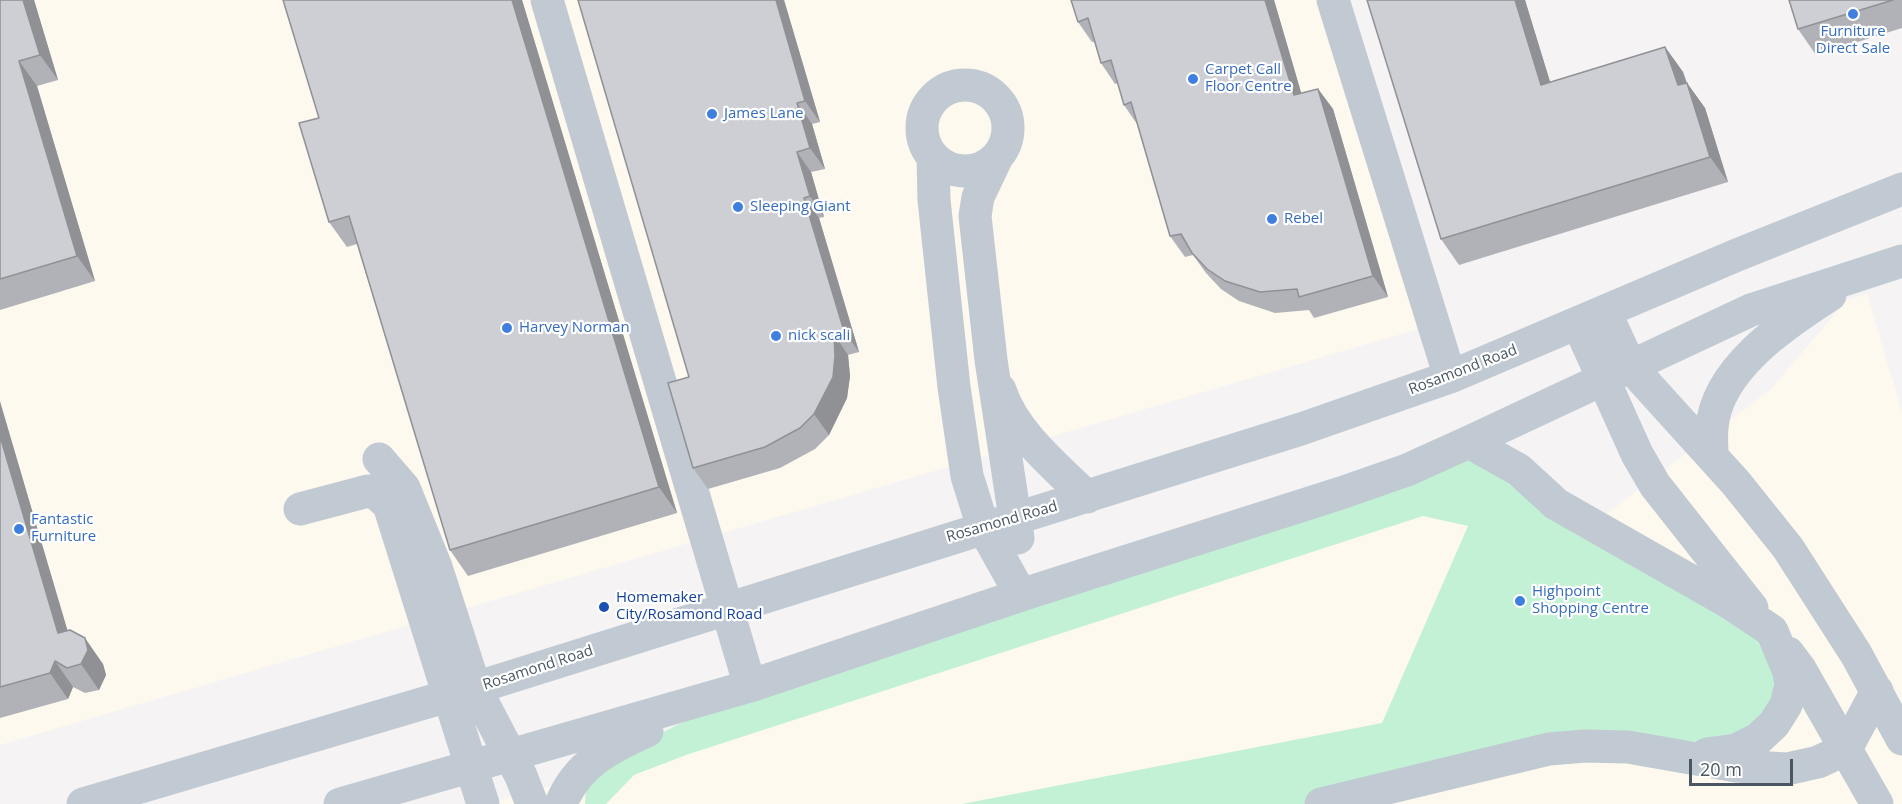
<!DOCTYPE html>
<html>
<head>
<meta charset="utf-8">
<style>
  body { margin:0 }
  #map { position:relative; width:1902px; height:804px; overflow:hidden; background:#f5f3f3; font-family:"Open Sans",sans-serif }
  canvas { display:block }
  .scale { position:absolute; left:1689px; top:759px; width:104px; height:27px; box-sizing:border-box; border:3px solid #4a5661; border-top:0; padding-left:8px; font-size:18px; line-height:21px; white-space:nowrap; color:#4a5661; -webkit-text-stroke:4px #fff; paint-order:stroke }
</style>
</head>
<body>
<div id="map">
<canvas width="1902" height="804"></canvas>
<div class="scale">20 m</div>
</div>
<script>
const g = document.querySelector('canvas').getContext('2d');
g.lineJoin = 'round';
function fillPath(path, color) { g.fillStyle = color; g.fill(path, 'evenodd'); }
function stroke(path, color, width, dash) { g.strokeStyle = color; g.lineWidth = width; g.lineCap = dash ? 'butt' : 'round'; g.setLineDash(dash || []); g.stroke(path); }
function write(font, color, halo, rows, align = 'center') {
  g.font = font + ' "Open Sans",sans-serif'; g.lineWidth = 4.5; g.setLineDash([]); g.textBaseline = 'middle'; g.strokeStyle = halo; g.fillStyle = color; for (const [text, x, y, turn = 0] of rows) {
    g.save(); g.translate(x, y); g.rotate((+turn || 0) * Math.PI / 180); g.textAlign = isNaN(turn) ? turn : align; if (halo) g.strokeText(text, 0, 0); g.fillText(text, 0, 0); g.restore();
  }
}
fillPath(new Path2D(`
  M0,0H1336L1432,325L0,745Z
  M1867,294L1902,412V804H486L547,787L560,786L595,802L635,765L1439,490L1564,546L1770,390L1847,300Z`), '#fdf9ef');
fillPath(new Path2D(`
  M1469,442L1785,657L1758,739L1628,747L1329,804H962L1382,723L1468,526L1423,516L686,755L634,775L606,804H585L586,788L619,756L750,686Z`), '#c3f1d5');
stroke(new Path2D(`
  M547,0L750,686
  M1333,0L1450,377
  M922 128a43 43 0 1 1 86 0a43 43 0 1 1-86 0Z
  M997,157L978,197L975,216L991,360L1018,538
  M933,158L934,200L954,387L967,476L983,527L1021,595
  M1605,312L1630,366L1736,483L1788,548L1856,654L1902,739
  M1578,323L1637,454L1655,485L1752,608
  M1000,390C1014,433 1056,467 1087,497
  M1469,442L1519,470L1556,504L1730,603L1772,631L1789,672L1791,685L1786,705L1774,724L1758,739L1736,750L1707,754
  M1712,456C1712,447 1711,437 1712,428C1716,369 1785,324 1830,295
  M379,459L404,488L436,567L475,688L521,776L532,804
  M300,509L368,491L377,494L389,505L483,804
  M1788,653L1800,669L1877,804
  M83,804L475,688L1301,429L1450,377L1737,255L1902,189
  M340,804L750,686L1021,595L1341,493L1407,470L1469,442L1751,310L1902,261
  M561,804C577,764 609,748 647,731
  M1321,804L1549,749L1585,746L1628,747L1736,766L1787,769L1818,762L1846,749L1877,691`), '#c1cad2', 33);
fillPath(new Path2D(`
  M0,0H34L58,80L37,86L95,281L0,310Z
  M522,0L677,513L468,576L450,550L357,244L347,247L329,222L319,118Z
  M784,0L820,122L812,124L825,169L811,172L824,217L819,218L859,352L848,355L850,376L847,398L829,435L815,449L780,468L708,489L693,468L689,377Z
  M1071,0H1274L1301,93L1318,89L1333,109L1388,297L1314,318L1309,310L1275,313L1239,301L1221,289L1206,273L1193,255L1185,257L1170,236L1137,124L1124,105L1118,83L1115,84L1101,63L1094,42H1092L1078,22Z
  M1367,0H1525L1550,82L1665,47L1683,72L1687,83L1705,108L1728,182L1459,265L1441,239Z
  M1789,0H1902V28L1816,55L1798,29Z
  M0,401L67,631L103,664L106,675L99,690L85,693L73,687L68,699L0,718Z`), '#b0b2b7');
fillPath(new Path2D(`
  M23,0H34L58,80L40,55Z
  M512,0H522L677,513L659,487Z
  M776,0H784L820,122L805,101Z
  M1265,0H1274L1308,116L1294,95Z
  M1515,0H1525L1559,111L1541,85Z
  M1665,47L1683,72L1696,111L1678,85Z
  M19,61L37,86L95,281L77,256Z
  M1687,83L1705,108L1728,182L1710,157Z
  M1318,89L1333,109L1388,297L1373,276Z
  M797,103L812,124L825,169L810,148Z
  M797,152L811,172L824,217L810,196Z
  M804,198L819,218L859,352L844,331Z
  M834,334L848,355L850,376L847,398L829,435L814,414Z
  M0,401V402L76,659L58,633L0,436Z
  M85,638L103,664L106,675L99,690L81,664Z
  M55,661L73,687L68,699L50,673Z`), '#909195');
const building = new Path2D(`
  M0,0H23L40,55L19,61L77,256L0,279Z
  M283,0H512L659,487L450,550L349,216L329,222L299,123L319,118Z
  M578,0H776L805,101L797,103L810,148L797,152L810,196L804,198L844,331L834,334L835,356L833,377L814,414L800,428L765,447L693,468L668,383L689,377Z
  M1071,0H1265L1294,95L1318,89L1373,276L1299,297L1297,289L1260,292L1225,281L1207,269L1192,253L1181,234L1170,236L1131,102L1124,105L1111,60L1101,63L1088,18L1078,22Z
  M1367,0H1515L1541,85L1665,47L1678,85L1687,83L1710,157L1441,239Z
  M1789,0H1893L1798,29Z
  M0,436L58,633L70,630L85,638L88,650L81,664L67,668L55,661L50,673L0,687Z`);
fillPath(building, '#cdcfd5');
stroke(building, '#909195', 1.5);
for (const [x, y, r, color] of [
  [1853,14,6,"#3f7fe0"],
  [1193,79,6,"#3f7fe0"],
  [712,114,6,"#3f7fe0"],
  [738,207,6,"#3f7fe0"],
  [1272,219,6,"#3f7fe0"],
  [507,328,6,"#3f7fe0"],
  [776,336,6,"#3f7fe0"],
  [19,529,6,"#3f7fe0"],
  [1520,601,6,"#3f7fe0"],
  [604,607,6,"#1a4fb4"]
]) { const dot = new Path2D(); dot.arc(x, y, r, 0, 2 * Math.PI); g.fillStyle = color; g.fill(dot); stroke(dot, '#fff', 2); }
write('15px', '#366cbe', '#fff', [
  ["Furniture",1853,32,"center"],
  ["Direct Sale",1853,49,"center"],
  ["Carpet Call",1205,70],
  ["Floor Centre",1205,87],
  ["James Lane",724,114],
  ["Sleeping Giant",750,207],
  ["Rebel",1284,219],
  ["Harvey Norman",519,328],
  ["nick scali",788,336],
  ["Fantastic",31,520],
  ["Furniture",31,537],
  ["Highpoint",1532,592],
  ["Shopping Centre",1532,609]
], 'left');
write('15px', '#4a5661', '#fff', [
  ["Rosamond Road",1463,370,-21],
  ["Rosamond Road",1002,522,-16],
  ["Rosamond Road",538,668,-18]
]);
write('15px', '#164399', '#fff', [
  ["Homemaker",616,598],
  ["City/Rosamond Road",616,615]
], 'left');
</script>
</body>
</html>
